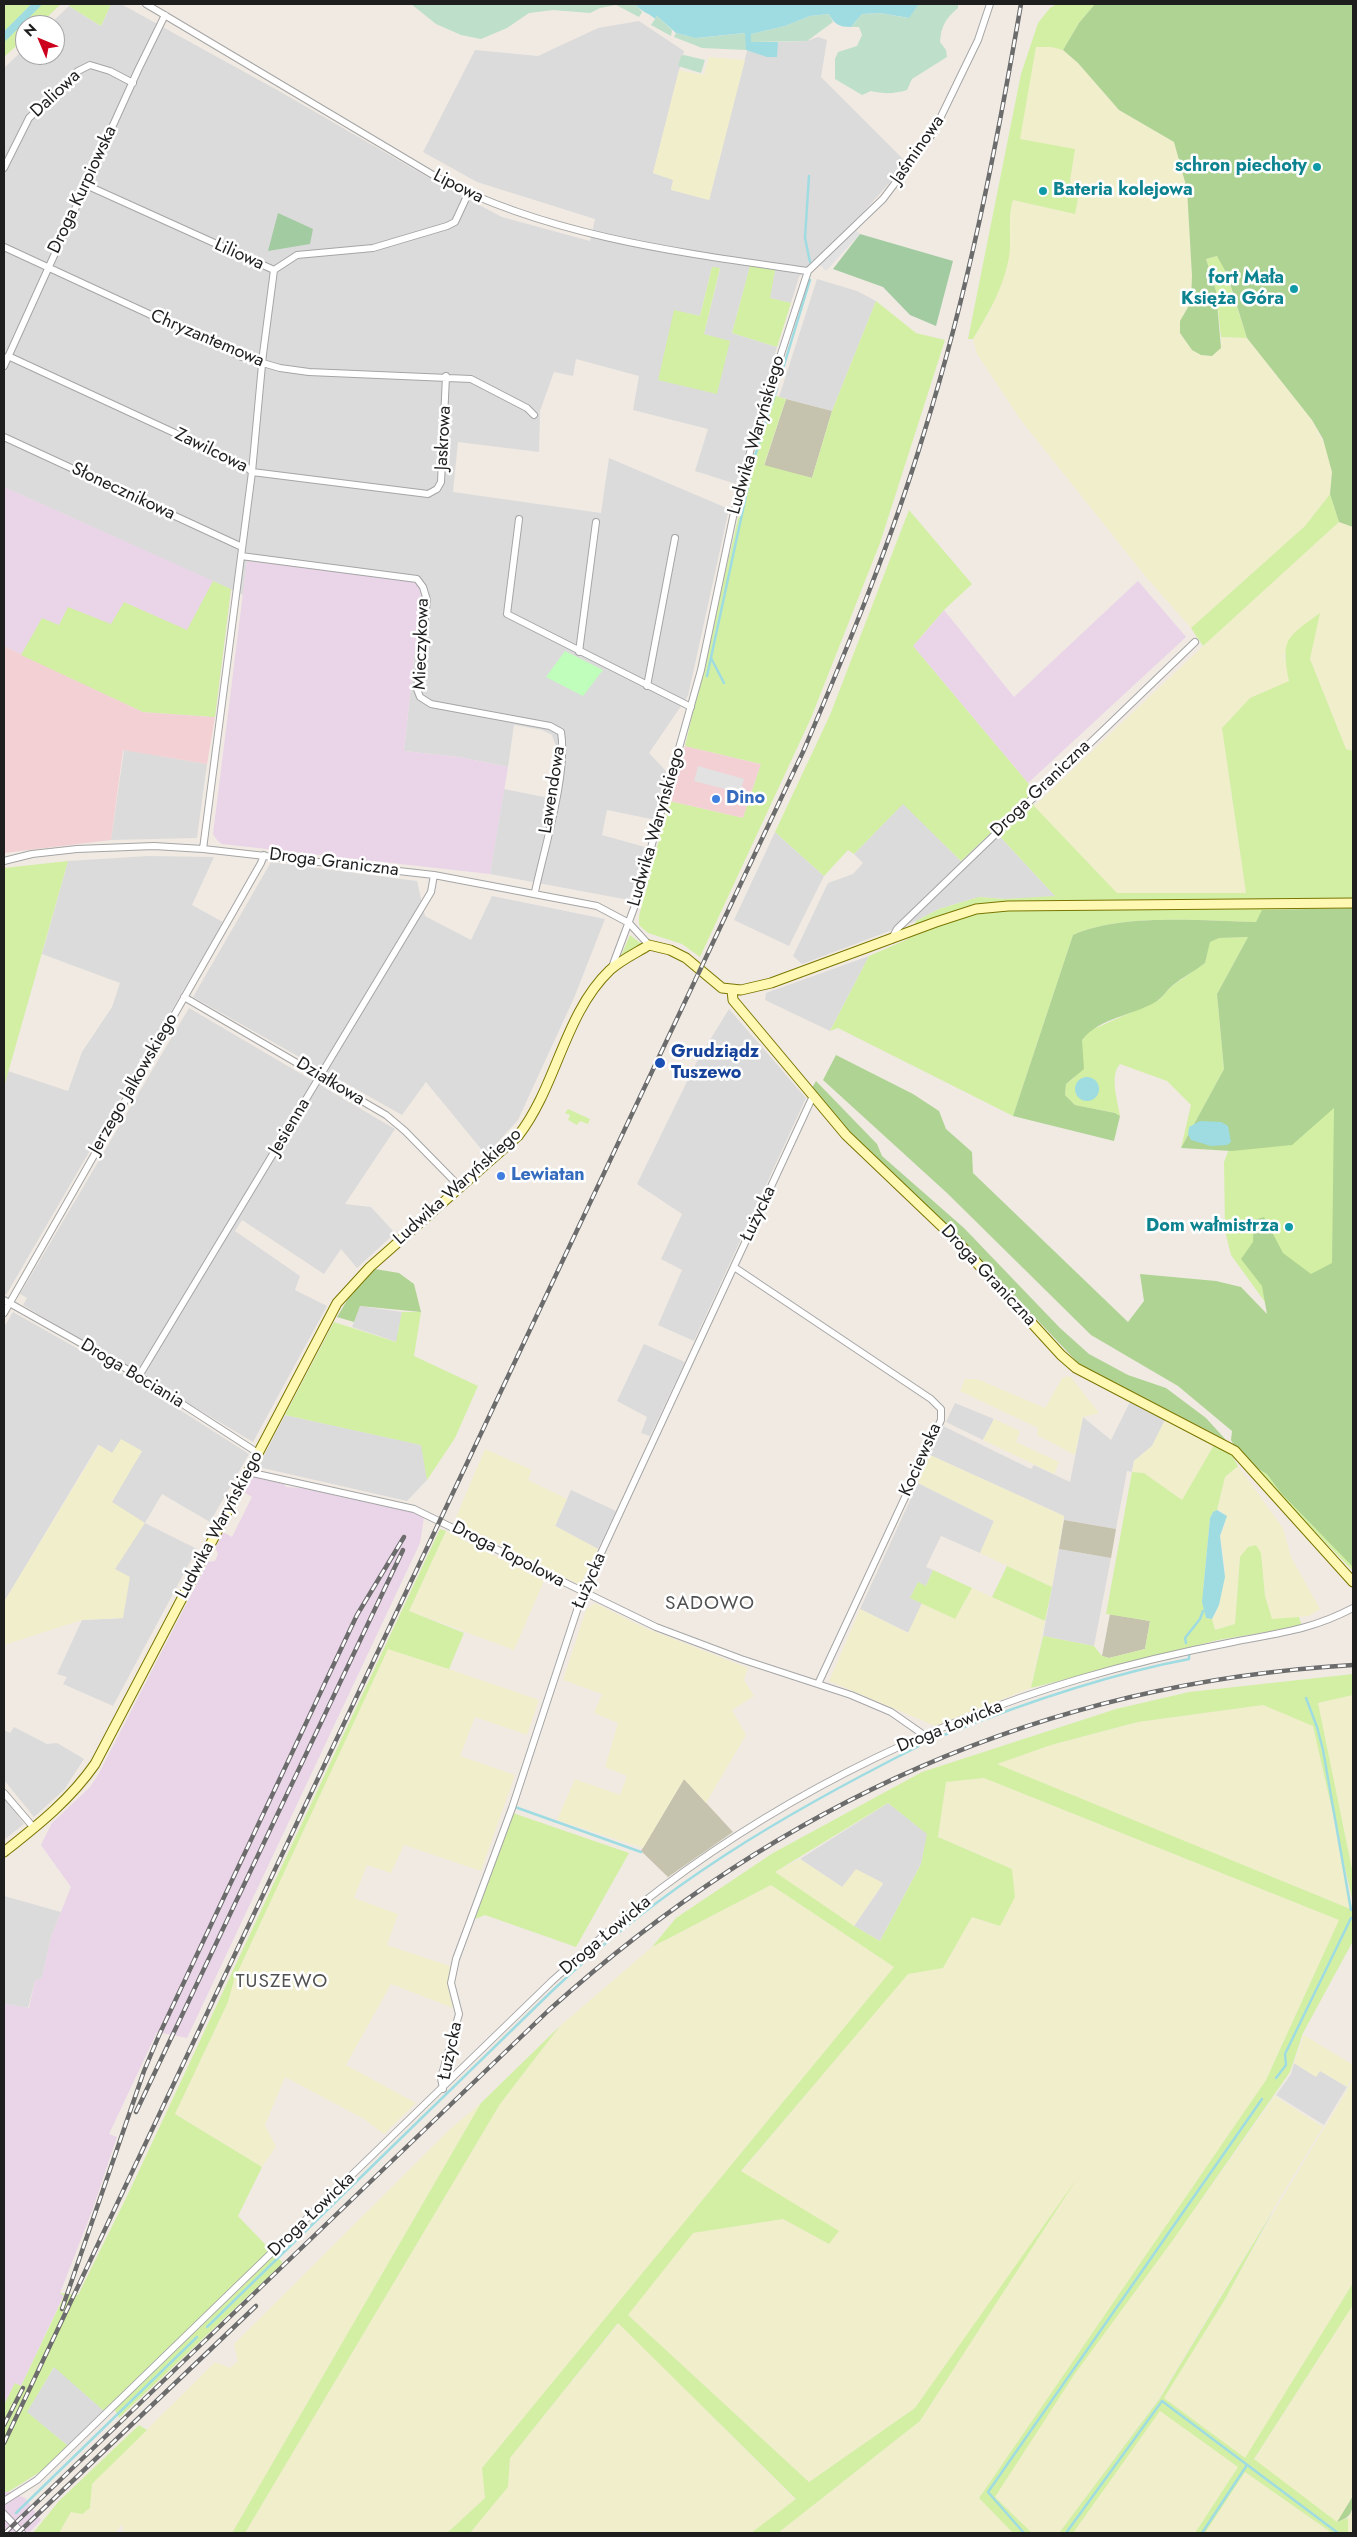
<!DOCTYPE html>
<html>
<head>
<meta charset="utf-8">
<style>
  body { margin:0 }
  #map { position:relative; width:1357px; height:2537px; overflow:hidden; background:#f0eae3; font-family:Jost,sans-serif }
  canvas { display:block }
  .frame { position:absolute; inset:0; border:5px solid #1e1e1e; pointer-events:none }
  .north { position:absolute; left:15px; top:15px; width:50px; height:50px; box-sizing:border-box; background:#fff; border:1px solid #a5a5a5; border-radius:50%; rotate:315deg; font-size:14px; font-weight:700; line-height:20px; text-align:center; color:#1e1e1e }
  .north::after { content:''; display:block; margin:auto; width:18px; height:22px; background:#cc001c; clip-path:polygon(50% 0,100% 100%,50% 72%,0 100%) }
</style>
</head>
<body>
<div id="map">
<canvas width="1357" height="2537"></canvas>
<div class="frame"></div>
<div class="north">N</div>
</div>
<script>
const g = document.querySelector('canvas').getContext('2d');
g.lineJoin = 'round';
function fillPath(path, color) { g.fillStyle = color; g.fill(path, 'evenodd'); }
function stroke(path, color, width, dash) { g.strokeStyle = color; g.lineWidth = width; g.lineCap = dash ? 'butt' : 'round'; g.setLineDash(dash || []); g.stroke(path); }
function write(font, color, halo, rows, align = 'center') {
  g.font = font + ' Jost,sans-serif'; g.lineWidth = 5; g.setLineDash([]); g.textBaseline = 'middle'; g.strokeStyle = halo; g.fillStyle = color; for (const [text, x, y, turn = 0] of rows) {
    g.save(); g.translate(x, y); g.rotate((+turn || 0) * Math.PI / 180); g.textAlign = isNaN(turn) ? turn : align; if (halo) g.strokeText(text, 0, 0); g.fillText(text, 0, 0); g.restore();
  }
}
fillPath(new Path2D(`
  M111,4H121L279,91L445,187L502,217L590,241L595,219L477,182L423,152L475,50L538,56L598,28L639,21L684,51L653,173L674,180L671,189L709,200L749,43L807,41L818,37L827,40L821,77L907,163L845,233L799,277L791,303L769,298L775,271L750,267L732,333L777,347L736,484L695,471L708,429L633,410L639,376L576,359L573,376L554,372L540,411L539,452L458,442L453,492L601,513L609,458L729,509L688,696L649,753L666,771V774L669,775L656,820L607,810L602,835L645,847L629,900L490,874L504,789L549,798L556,747L552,735L542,730L514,725L508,767L459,757L404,751L421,592L247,561L243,595L4,487V68L25,48V55H55V25H49L69,6L101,26ZM712,267L720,269L704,334L674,311L700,316Z
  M817,279L857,291L876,301L832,411L779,397Z
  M124,750L207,764L197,838L111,840Z
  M903,803L961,861L994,830L1056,897L1005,899L979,897L939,909L916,921L802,964L793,956L828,883L853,874L863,863L854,854Z
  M775,832L824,876L789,946L734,920Z
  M148,856L214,857L192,905L223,922L6,1295L4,1294V1087L8,1071L68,1091L82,1052L112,1007L120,983L42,954L68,861Z
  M271,862L417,881L425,916L471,940L492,896L605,919L574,998L518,1120L486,1155L426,1082L402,1115L193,997Z
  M869,956L830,1031L765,1000L766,993Z
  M189,1008L395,1129L345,1204L371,1207L395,1233L357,1268L341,1249L324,1274L242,1220L235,1231L300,1276L295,1290L327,1306L253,1442L23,1305L27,1298L20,1294Z
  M729,1009L806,1098L694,1341L658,1325L682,1270L661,1259L682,1214L637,1184L697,1061Z
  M360,1306L402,1312L397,1342L352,1327Z
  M13,1312L133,1380L249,1454L210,1522L162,1494L145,1523L197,1549L113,1706L63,1684L67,1677L57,1674L82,1620L123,1618L115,1569L111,1502L142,1451L112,1453L98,1445L4,1602V1327Z
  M644,1344L685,1362L650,1436L641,1433L647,1417L617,1401Z
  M1131,1400L1165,1420L1152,1446L1134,1461L1132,1472L1127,1471L1116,1529L1064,1520V1516L930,1455L943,1426L1031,1469L1034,1465L1070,1482L1083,1417L1111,1440Z
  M955,1403L994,1419L983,1440L946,1422Z
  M285,1415L422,1445L427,1480L407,1501L258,1467Z
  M918,1483L994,1521L980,1553L941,1536L926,1567L933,1570L926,1586L911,1598L922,1603L909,1633L860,1609Z
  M571,1490L616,1511L598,1549L555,1526Z
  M1059,1549L1111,1558L1094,1646L1043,1636Z
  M14,1727L47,1744L57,1743L84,1759L64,1790L34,1817L4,1780V1730L10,1733Z
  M4,1797L24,1824L4,1840Z
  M888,1803L928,1834L921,1864L880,1941L854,1926L883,1884L842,1887L800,1859Z
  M4,1896L61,1912L51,1937L42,1978L35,1981L28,2008L4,2004Z
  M1294,2063L1315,2076L1319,2070L1347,2087L1324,2125L1276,2095L1291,2074Z
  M55,2366L104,2411L68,2446L26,2412Z`), '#dcdbdb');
fillPath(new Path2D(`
  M4,646L143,712L215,717L207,764L123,750L111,840L4,853Z
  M685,746L761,764L743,818L669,801Z`), '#f2d0d3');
fillPath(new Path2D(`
  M4,487L231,589L215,717L143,712L4,646Z
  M247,561L416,581L421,592L404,751L459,757L508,767L490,874L222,844L217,840L213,834Z
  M1138,581L1186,637L1028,783L913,646L944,610L1014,697Z
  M253,1477L284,1484L286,1487L302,1488L411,1512L424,1517L420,1543L187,2038L157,2032L109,2134L117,2137L92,2211L60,2293L64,2295L21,2386L15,2383L4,2405V2004L29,2008L35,1981L42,1978L51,1937L71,1887L41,1845L52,1823L90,1787L98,1775L208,1562L215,1561L218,1554L215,1547L223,1532L232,1537L252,1497L244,1492Z
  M4,2490L25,2498L41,2520L29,2533H4Z`), '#ead4e8');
fillPath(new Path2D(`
  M786,399L832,411L812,478L764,466Z
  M1064,1520L1116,1529L1111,1558L1059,1549Z
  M1110,1614L1150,1621L1145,1649L1109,1658L1102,1656Z
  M684,1779L733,1832L668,1877L641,1851Z`), '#c5c2ad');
fillPath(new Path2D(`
  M1036,47H1051L1063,50L1078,63L1119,110L1174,142L1187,189L1192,276L1191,302L1185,311L1180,333L1192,350L1201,355L1212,356L1221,348V337L1247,338L1312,420L1327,449L1332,472L1330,494L1305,526L1191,628L1146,577L1020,419L977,354L973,339L992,307L1013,200L1075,214L1078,199L1070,181L1075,149L1019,140Z
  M709,57L745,60L709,200L671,190L673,180L653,173L679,70L704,75Z
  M1339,522L1353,527V751L1346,749L1310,659L1319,614L1284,655L1290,681L1250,698L1222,728L1246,893H1117L1034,806L1203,646Z
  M1070,1376L1099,1413L1083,1417L1075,1455L1037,1435L1038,1428L960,1391L965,1379H977L1045,1408L1062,1378Z
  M994,1419L1020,1431L1016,1442L1059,1462L1054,1474L983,1440Z
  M1165,1420L1214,1445L1182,1500L1144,1473L1132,1472L1134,1461L1152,1446Z
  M121,1439L142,1451L112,1502L145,1523L115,1569L130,1577L123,1618L82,1620L4,1645V1602L99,1445L112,1453Z
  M485,1449L532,1470L528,1480L567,1499L555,1526L598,1549L580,1585L454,1522Z
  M930,1455L1064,1516L1052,1587L980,1553L994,1521L918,1483Z
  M1238,1466L1283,1528L1291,1557L1320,1609L1309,1616L1272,1620L1265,1596L1261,1553L1240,1558L1235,1624L1215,1630L1212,1619L1216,1613L1225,1568L1220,1536L1225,1524L1223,1512L1217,1510L1225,1477Z
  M446,1531L544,1581L514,1650L409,1611Z
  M972,1588L1045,1621L1031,1688L935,1726L829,1681L860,1609L908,1633L922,1603L955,1619Z
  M595,1603L643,1627L748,1668L744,1680L754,1696L732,1710L746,1735L706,1803L684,1779L643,1848L557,1820L575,1779L620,1795L627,1776L605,1767L618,1723L594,1713L602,1694L563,1680L586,1610Z
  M388,1648L539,1700L527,1735L475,1717L460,1756L515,1775L481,1871L404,1845L391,1873L367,1865L354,1898L398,1914L387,1945L450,1966L448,1988L453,2008L391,1984L346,2065L416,2103L384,2134L364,2119L285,2077L265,2125L276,2147L262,2167L175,2114L228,2002L234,1980Z
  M1353,1695V1874L1318,1703Z
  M1263,1705L1313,1725L1353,1910L996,1764L1051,1745L1139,1722Z
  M984,1778L1339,1920L1266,2080L979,2498L1013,2533H778L920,2421L1067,2194L915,2408L809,2482L628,2315L692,2233L783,2219L829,2244L838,2232L741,2172L908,1973L943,1968L972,1917L1000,1926L1012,1869L938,1837L946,1781Z
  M800,1859L842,1887L856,1869L883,1883L854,1926L774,1872Z
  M771,1885L894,1967L482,2468L485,2498L447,2533H245L500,2104L560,2026L652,1947Z
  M1304,2035L1353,2065V2077L1347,2087L1320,2071L1316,2077L1294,2063Z
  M1353,2080V2283L1245,2459L1164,2398L1224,2301L1275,2210Z
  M1275,2096L1323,2127L1159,2398L1059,2533H1032L995,2497L1074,2375L1173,2240Z
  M481,2103L232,2533H124L122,2524L115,2533H59L71,2512L90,2508L92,2484L215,2362L230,2368L238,2361L234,2344L449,2130Z
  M1353,2305V2496L1337,2522L1254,2460Z
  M619,2323L796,2500L751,2533H649L644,2531L641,2533H470L508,2487L510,2458Z
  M1160,2411L1238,2467L1195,2533H1073Z
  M1245,2472L1332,2533H1205Z
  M1353,2510V2533H1348V2518Z`), '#f1eecc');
fillPath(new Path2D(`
  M7,4H61L39,25H25V38L4,57V6Z
  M70,4H111L101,26L69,6Z
  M1057,4H1095L1079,23L1063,50L1051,47H1036L1020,139L1075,149L1070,181L1078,199L1075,214L1013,200C1007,218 1012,238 1009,257C1004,287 988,314 973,339H968L1021,74L1038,23L1050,8Z
  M1217,256L1223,264L1247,338L1221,337L1216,291L1206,259Z
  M750,266L775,270L770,298L791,303L777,347L732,333Z
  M712,267L720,268L704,334L730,341L717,394L658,380L674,310L700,316Z
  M876,301L916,333L945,340L880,543L811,718L700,957L682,944L648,933L639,925V916L669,801L743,818L761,764L685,746L743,497L773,395L786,399L764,465L812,478L832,411Z
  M1330,494L1339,522L1203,646L1191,628L1305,526Z
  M909,510L972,584L944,610L913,646L1028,783L1034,806L1117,893H1246L1222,728L1250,698L1289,681C1281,638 1286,638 1320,613L1310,659L1346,749L1353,751V908L1263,910L1256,922C1202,921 1121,913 1073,935L1013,1116L838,1028L830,1031L869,956L908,939L916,921L939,909L979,897L1005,899L1055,896L994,830L961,861L903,804L854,854L848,850L824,876L775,832L830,715Z
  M213,581L231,589L215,717L143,712L21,655L42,618L59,625L68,607L111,624L124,602L187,630Z
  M68,861L4,1087V868Z
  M1353,916V1571L1238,1452L1270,1309L1231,1255L1225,1231L1224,1162L1233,1139Z
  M630,935L643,945L620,958Z
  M1248,937L1217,994L1224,1069L1181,1148L1191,1105L1167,1081L1120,1064C1109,1076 1118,1101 1120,1116L1115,1113L1075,1105L1065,1095L1066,1084C1086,1071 1082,1060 1082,1040L1089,1031L1159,1000L1172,986L1205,963L1209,942L1219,938Z
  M568,1109L590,1119L588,1124L580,1121L577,1125L568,1120L570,1115L565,1113Z
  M402,1312H421L414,1356L478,1386L455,1438L427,1480L421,1445L285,1415L334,1322L396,1342Z
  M1214,1445L1231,1454L1238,1466L1225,1477L1217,1510L1213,1512L1210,1518L1203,1592L1206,1618L1212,1619L1215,1630L1235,1624L1240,1557L1248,1547L1256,1545L1261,1553L1265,1596L1272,1619L1299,1617L1302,1626L1218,1640L1031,1688L1043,1636L1094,1646L1102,1656L1109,1658L1145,1649L1150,1621L1106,1614L1132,1472L1144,1473L1182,1500Z
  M440,1529L446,1531L409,1611L464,1633L449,1669L388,1649L234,1980L228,2002L175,2114L262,2167L238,2216L283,2263L119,2418L112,2404L104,2411L54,2367L27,2412L68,2446L43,2470L8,2492H4V2405L15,2383L21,2386L64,2296L59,2293L78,2295L129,2192Z
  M1007,1566L1052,1587L1045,1621L992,1597Z
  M933,1570L972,1588L955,1619L910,1598L918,1582L926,1586Z
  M1353,1674V1695L1318,1703L1353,1874V1903L1313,1726L1263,1705L1138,1722L1051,1745L997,1764L1353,1910V1941L1303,2033L1290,2072L1173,2240L1074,2375L995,2497L1032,2533H1013L979,2498L1266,2080L1339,1920L984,1778L946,1782L938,1837L1012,1869L1015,1897L1000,1926L972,1917L943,1968L908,1974L741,2171L839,2231L829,2244L783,2219L693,2233L628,2315L809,2482L915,2408L1078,2177L920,2421L778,2533H751L796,2499L618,2323L510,2458L508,2487L470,2533H447L485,2498L482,2468L894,1967L771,1885L652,1947L676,1918L773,1853L922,1772L1116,1709L1189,1692ZM888,1803L927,1834L921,1864L880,1941L854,1926L775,1872Z
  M513,1813L629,1853L576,1947L485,1915L475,1919Z
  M560,2026L500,2104L245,2533H232L481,2103Z
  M1274,2209L1224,2301L1164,2398L1245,2458L1353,2283V2305L1254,2459L1337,2522L1348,2518V2533H1332L1245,2472L1205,2533H1195L1238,2467L1160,2411L1073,2533H1059L1160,2398Z
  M139,2425L147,2430L92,2484L90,2508L82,2514L71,2512L59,2533H33L59,2501Z`), '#d3efa4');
fillPath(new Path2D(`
  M1095,4H1353V527L1339,522L1330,494L1332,472L1323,439L1312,420L1247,338L1227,274L1217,256L1206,259L1216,291L1221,348L1212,356L1201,355L1192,350L1180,333V321L1191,302L1192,276L1187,189L1174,142L1119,110L1078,63L1063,50L1079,23Z
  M1353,908V1567L1281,1493L1267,1474L1243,1460L1231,1440L1232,1431L1178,1386L1091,1335L947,1193L823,1080L836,1055L913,1094L939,1111L946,1129L972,1152L973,1173L1128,1322L1144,1301L1140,1274L1216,1281L1241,1287L1267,1314L1262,1286L1241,1259L1253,1242L1254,1220L1264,1217L1283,1253L1311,1274L1332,1263L1334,1108L1292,1145L1232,1151L1181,1148L1224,1069L1217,994L1248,937L1219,938L1210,942L1205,963C1195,971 1183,977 1173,985C1167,990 1163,997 1157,1001C1133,1016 1100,1017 1082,1040L1084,1069L1066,1084L1065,1095L1075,1105L1115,1113L1120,1116L1114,1141L1013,1116L1073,935C1121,913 1202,921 1256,922L1262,910Z
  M816,1081L877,1144L882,1156L964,1228L1060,1328L1089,1354L1128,1375L1166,1388L1206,1418L1226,1440L1079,1364L957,1235L848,1131L812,1088Z
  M375,1269L399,1273L414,1284L421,1312L360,1306L354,1322L337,1317L354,1289Z
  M1353,2496C1353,2511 1352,2517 1337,2522Z`), '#afd393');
fillPath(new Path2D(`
  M411,4H635L642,12L639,17L616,5L600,8L590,13L553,10L529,13L507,28L481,39L461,35L436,24Z
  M919,4H958V8C946,18 941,26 940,42L946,50L947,57L912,79L907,90C893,94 884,94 871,91L862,95L835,79V59L838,52L857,46L862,35L859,27H851L862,14L880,13L908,18Z
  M829,14L833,22L807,41L751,42V34L785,26L810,16Z
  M657,16L672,30L671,36L651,25Z
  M676,33L697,38L746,33V50L702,48L674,37Z
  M684,55L705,60L701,73L678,66L681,56Z`), '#bee0cb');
fillPath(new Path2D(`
  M278,213L313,229L310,244L268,251Z
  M860,234L953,261L936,326L910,315L883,287L833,269Z`), '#a2cba2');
fillPath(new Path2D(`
  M565,651L603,670L583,696L546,677Z`), '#bffebb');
fillPath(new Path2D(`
  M856,230L860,234L826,271L820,265Z
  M698,766L744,779L740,793L694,781Z`), '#e2e2e2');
fillPath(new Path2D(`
  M635,4H919L909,18L880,13L862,14L851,27C839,27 834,24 829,14L810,16L785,26L751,34V42H778L777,57H767L746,50L745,33L696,38L676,33L657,16L655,19C650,13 642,13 635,4Z
  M1075 1089a12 12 0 1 1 24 0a12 12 0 1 1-24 0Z
  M1200,1121L1221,1122L1228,1126L1231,1142L1227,1145L1211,1146L1191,1140L1188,1134L1189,1127Z
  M1217,1510L1227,1516L1220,1536L1225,1577L1219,1605L1212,1619L1206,1618L1202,1602L1210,1518L1213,1512Z`), '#9fdce2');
stroke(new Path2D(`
  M809,176L805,238L810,262
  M781,375L810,280
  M754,459L777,388
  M711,658L724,683
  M707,676L750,477
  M1186,1643L1185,1638L1200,1619L1203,1611
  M1306,1698L1317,1727L1323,1750L1351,1910
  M944,1735C1024,1703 1105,1675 1189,1659V1654
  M515,1807L641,1852
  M1276,2078L1286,2065L1285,2054L1351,1918
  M207,2327L551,1992C663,1885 782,1815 919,1746
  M16,2513L197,2337
  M1024,2533L988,2492L1262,2099
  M1066,2533L1162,2401L1338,2533
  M1202,2533L1247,2465`), '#9fdce2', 2.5);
stroke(new Path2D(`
  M4,37L37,4`), '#9fdce2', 8);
const street = new Path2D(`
  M146,4L438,178C551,237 683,253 808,271
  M4,168L29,118L78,71L90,65L110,71L133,83
  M86,185L274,270
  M4,247L242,357L280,368L309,372L471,379L527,408L534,415
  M274,270L297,255L373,248L447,226L455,222L468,194
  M808,271L883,199L933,133L978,40L990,4
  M8,356L244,465L252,472L428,494L437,489L441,482L446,376
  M4,366L138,70L165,15
  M4,437L242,547
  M519,519L507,614L691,707
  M241,556L417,579L423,587L427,600L417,689L420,697L431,704L550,726L561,732C568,773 544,849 535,892
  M579,652L596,522
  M647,686L675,538
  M203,849L252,472L263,354L274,270
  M4,861L32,854L77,849L154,846L203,849L434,875L597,906L629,923L649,945
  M891,940L897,929L1195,642
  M612,967L634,908L701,670L733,517L754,437L808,271
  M184,997L386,1115L405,1131L460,1187
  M734,1267L931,1399L941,1409V1420L818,1684
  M4,1300L139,1376L258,1453
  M4,1313L261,863L264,855
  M139,1376L431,892L434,875
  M248,1472L414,1509L656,1627L741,1659L851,1695L891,1712L924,1735
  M4,1793L34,1828
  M443,2089L441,2078L459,2014L451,1983L456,1959L512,1808L583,1592L813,1096
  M4,2501L37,2480L552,1981C580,1956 608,1931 637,1907C767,1804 920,1726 1079,1679C1130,1664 1181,1652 1233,1642C1279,1633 1311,1630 1353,1608
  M4,2514L22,2533`);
const secondary = new Path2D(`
  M732,990L733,1000L846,1135L955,1239L1061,1355L1076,1368L1235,1451L1353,1582
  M4,1852C38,1825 70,1800 95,1764L337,1303L370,1267L518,1136C557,1086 564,1014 610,970C621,960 636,953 649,945L670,950L686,958L722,988L741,990L771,983L936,922L976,909L1008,906L1353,903`);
stroke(street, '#a5a5a5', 8);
stroke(secondary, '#7a7600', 11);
stroke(street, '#fff', 6);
stroke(secondary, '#fff8b2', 9);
const rail = new Path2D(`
  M136,2112L403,1550
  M62,2309L144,2071L160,2033L357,1615L404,1537
  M4,2425L23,2388
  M4,2443L803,752C848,647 891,542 924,433C968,292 996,149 1021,4
  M5,2533L549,2010C779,1803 1043,1683 1353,1665
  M18,2533L256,2306`);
stroke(rail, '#6c6c6c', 4.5);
stroke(rail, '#fff', 2.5, [8]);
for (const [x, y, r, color] of [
  [1317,167,5,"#0f9aa8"],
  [1043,191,5,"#0f9aa8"],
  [1294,289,5,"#0f9aa8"],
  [716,799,5,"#3f7fe0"],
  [660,1063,6,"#1a4fb4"],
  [501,1176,5,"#3f7fe0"],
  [1289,1227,5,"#0f9aa8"]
]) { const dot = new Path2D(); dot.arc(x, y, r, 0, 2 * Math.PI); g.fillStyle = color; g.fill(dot); stroke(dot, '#fff', 2); }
write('18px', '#1e1e1e', '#fff', [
  ["Daliowa",56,94,-43],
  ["Jaśminowa",918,150,-55],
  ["Lipowa",458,187,27],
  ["Droga Kurpiowska",83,190,-65],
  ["Liliowa",239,255,24],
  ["Chryzantemowa",207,339,23],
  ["Ludwika Waryńskiego",757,435,-74],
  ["Jaskrowa",444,438,-87],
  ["Zawilcowa",211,451,26],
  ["Słonecznikowa",123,492,25],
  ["Mieczykowa",422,644,-88],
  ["Droga Graniczna",1041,789,-44],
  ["Lawendowa",553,790,-81],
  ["Ludwika Waryńskiego",657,827,-74],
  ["Droga Graniczna",334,863,7],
  ["Działkowa",330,1082,31],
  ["Jerzego Jalkowskiego",134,1084,-60],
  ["Jesienna",290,1127,-59],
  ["Ludwika Waryńskiego",458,1187,-42],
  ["Łużycka",759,1214,-65],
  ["Droga Graniczna",988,1276,47],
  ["Droga Bociania",132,1374,31],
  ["Kociewska",921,1460,-66],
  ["Ludwika Waryńskiego",220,1525,-62],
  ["Droga Topolowa",508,1555,27],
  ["Łużycka",590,1581,-67],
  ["Droga Łowicka",950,1727,-22],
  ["Droga Łowicka",606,1936,-40],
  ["Łużycka",451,2051,-78],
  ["Droga Łowicka",312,2215,-44]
]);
write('bold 18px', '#0d838f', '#fff', [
  ["schron piechoty",1307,167],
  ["Bateria kolejowa",1053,191,"left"],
  ["fort Mała",1284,279],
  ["Księża Góra",1284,300],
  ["Dom wałmistrza",1279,1227]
], 'right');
write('bold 18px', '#366cbe', '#fff', [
  ["Dino",726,799],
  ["Lewiatan",511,1176]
], 'left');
write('bold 18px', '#164399', '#fff', [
  ["Grudziądz",671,1053],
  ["Tuszewo",671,1074]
], 'left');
g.letterSpacing = '1px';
write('19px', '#515151', '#fff', [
  ["SADOWO",710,1604],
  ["TUSZEWO",282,1982]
]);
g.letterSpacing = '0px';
</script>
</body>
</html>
